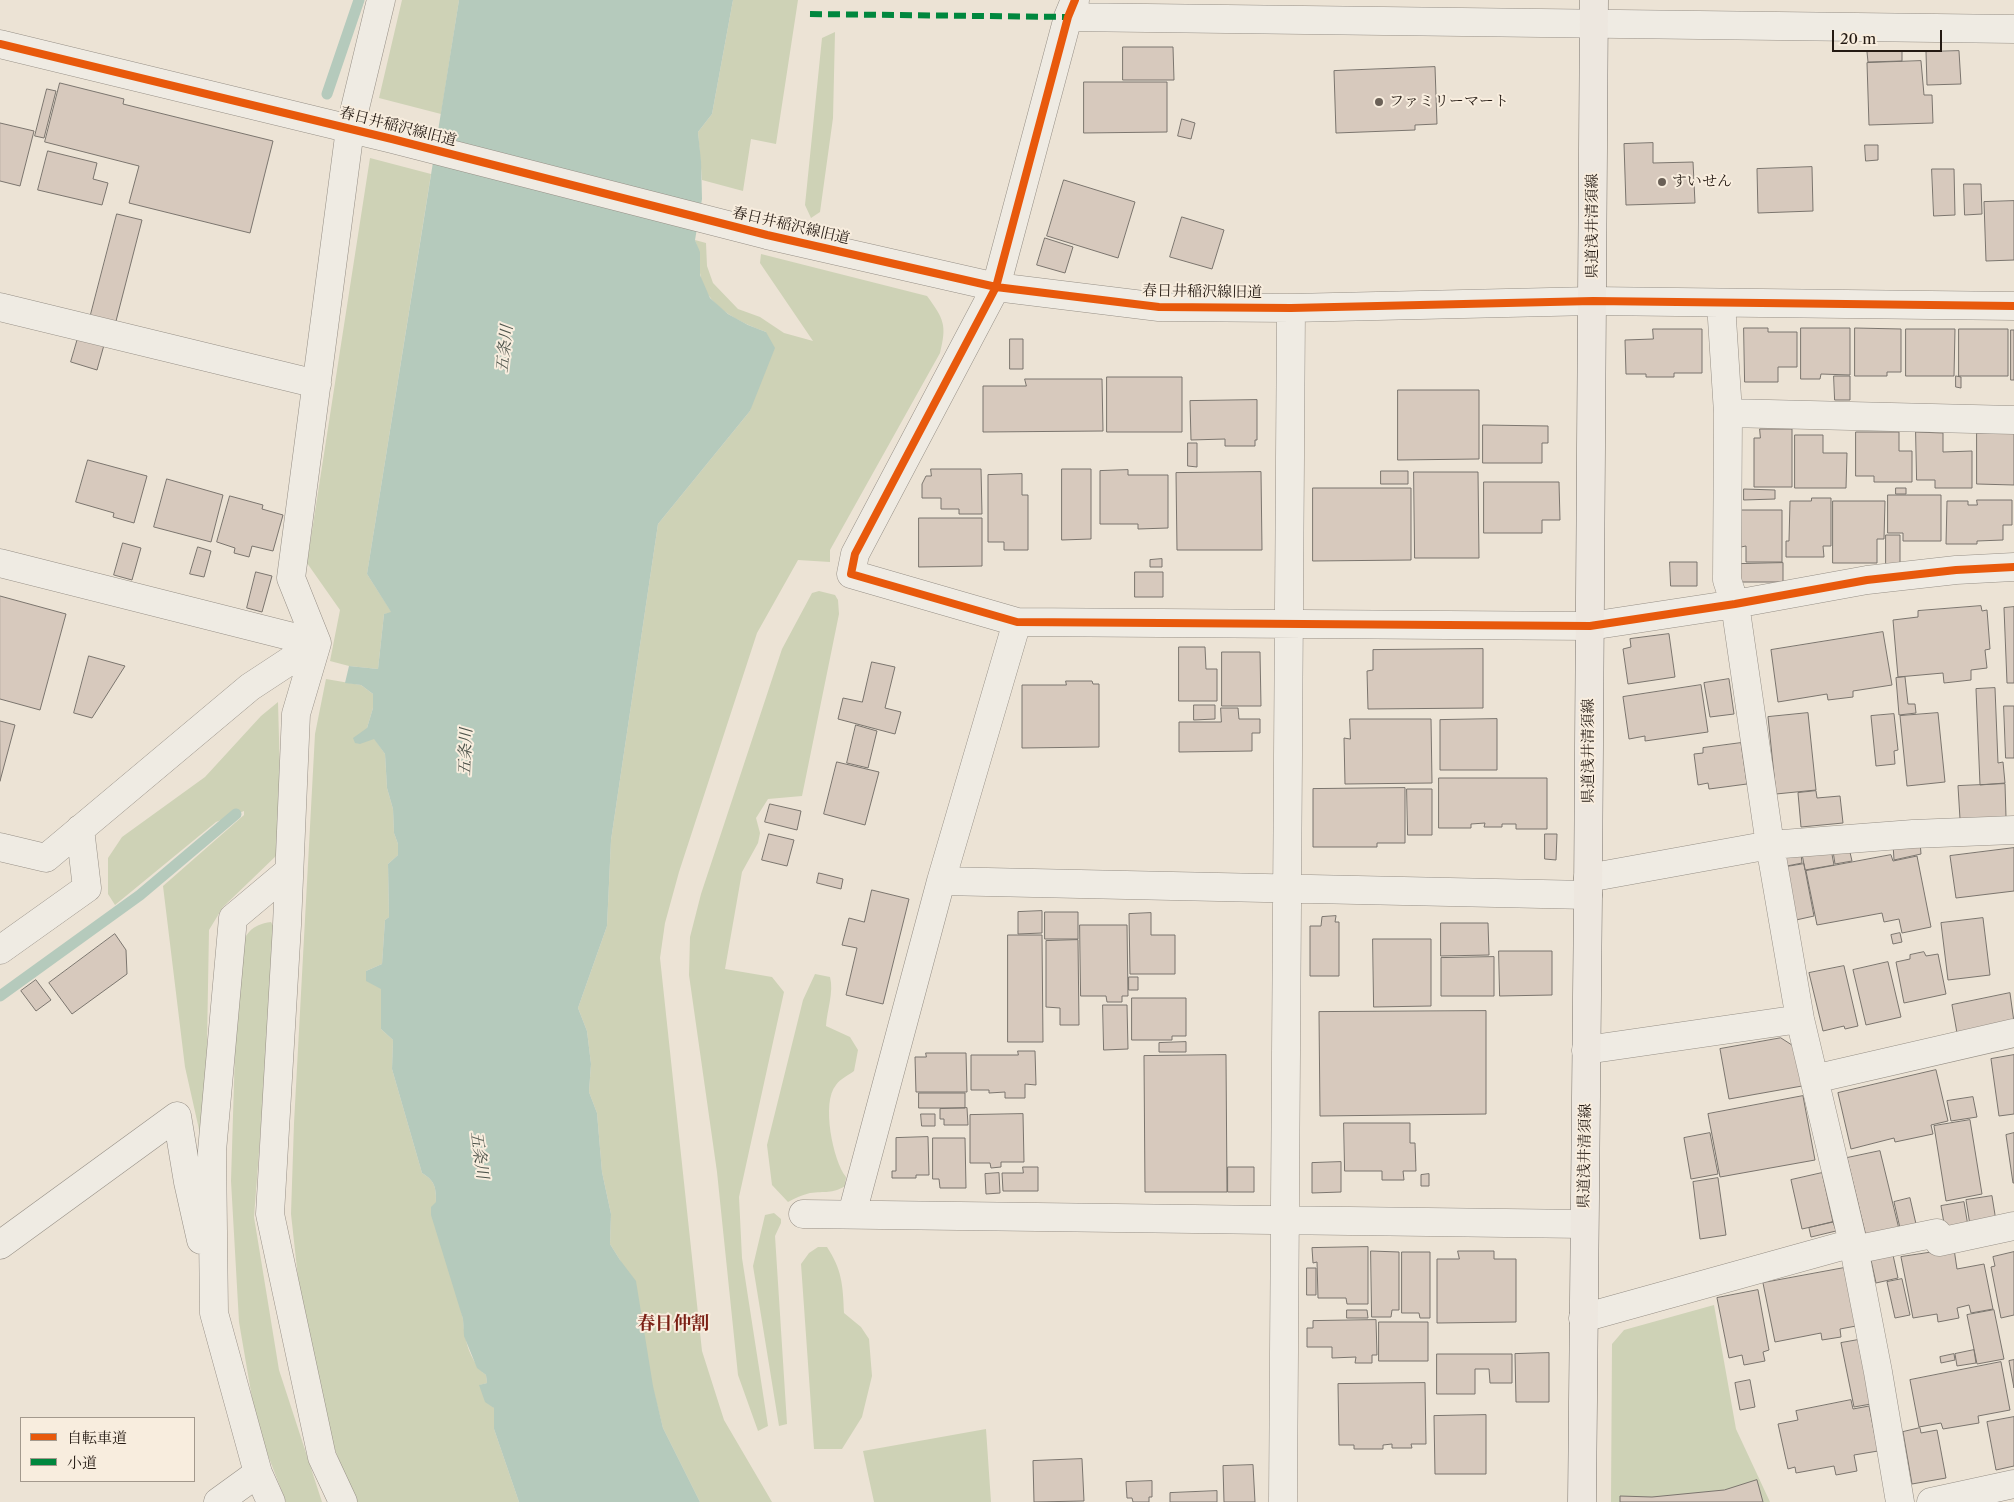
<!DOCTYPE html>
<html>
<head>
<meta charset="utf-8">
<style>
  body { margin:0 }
  #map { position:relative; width:2014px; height:1502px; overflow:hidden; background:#ece3d5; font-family:"Libre Caslon Text","Noto Serif JP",serif }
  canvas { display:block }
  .legend { position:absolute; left:20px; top:1417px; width:175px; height:65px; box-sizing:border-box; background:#f8edde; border:1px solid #a3998d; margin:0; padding:6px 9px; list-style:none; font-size:15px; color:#241a13 }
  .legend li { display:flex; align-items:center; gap:10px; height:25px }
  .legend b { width:25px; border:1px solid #a3998d }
  .scale { position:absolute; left:1832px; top:30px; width:110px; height:22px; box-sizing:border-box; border:2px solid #241a13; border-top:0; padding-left:6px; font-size:15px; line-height:18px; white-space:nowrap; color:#241a13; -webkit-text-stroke:4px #f8edde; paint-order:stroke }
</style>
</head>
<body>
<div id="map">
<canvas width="2014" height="1502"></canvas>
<ul class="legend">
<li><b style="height:6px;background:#e8590c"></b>自転車道</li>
<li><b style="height:6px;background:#00873e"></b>小道</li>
</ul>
<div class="scale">20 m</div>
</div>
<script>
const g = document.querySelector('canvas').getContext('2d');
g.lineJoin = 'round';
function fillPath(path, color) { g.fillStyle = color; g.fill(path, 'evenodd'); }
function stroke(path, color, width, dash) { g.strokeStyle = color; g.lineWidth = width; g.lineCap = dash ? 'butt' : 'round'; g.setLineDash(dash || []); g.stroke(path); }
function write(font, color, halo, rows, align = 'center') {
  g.font = font + ' "Libre Caslon Text","Noto Serif JP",serif'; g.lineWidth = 4; g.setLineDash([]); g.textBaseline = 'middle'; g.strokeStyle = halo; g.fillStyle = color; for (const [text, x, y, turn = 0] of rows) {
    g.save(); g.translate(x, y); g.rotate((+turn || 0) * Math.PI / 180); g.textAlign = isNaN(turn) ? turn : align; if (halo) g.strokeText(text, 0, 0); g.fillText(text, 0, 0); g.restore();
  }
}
fillPath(new Path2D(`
  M402,0H459L441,114L379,98Z
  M733,0H798L776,144L751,139L743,191L702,180L698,132L712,114Z
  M835,32L833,118L820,212L811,218L805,205L822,38Z
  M370,158L431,174L367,574L392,613L384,614L378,669L349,666L330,661L340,610L307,563Z
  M695,240L706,243L707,266L713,283L738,309L760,317L784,333L813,341L760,263L761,254L927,296C944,319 947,325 940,353L830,550V562L798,560L757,633L679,872L665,923L660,958L702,1351L724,1420L772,1502H700L663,1428L620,1260L610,1244L611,1214L602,1172L597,1113L589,1092L591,1064L587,1031L578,1008L607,926L611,840L658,524L750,411L766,332C739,322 704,306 700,273C698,260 700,253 695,240Z
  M819,591L835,595L838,600L839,614L802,796L768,799L756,818L760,833L758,843L742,872L725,969L772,977L784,992L739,1197L742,1258L768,1426L758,1431L738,1375L717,1172L689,975L690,937L701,894L782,649L812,593Z
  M326,679L361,685L373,694V708L367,728L385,754L387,788L393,809L394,833L398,844V855L388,864L389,917L385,920L382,964L366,971L381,988V1029L393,1040L392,1069L422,1173C435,1181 436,1187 436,1202L463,1319C464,1339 470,1362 486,1375L487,1383L480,1385L494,1408V1429L519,1502H355L321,1413L302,1314L291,1214L294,1123L315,734Z
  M278,702L281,813L277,855L223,907L209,930L205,1156L185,1067L163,886L244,815V811L216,822L115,905L108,894V858L122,837L205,777L261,716Z
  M271,922L276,931L254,1217L279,1370L322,1502H286L257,1427L239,1322L231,1181L238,952C246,933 251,925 271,922Z
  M815,974L830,977C834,992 827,1010 826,1026L850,1037L858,1050L854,1071C849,1075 840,1079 836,1085C821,1102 833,1161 846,1177L845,1186C832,1194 825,1191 810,1193C802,1195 795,1198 788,1202L772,1185L767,1145L803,1000Z
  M774,1213L781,1219V1223L775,1236L787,1424L779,1426L753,1266L765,1215Z
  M818,1247H827C842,1270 843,1285 844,1313L861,1327L869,1339L872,1376L862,1417L842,1449H814L801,1264L809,1253Z
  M1714,1305L1736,1429L1770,1502H1611L1612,1344L1624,1330Z
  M986,1429L991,1502H874L863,1451Z`), '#ced2b6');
fillPath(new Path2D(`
  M459,0H733L712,114L698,132L701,161L702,199L695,240L700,252V275L710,298L728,314L748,325L766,332L775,348L750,411L658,524L611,840L607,926L578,1008L587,1031L591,1064L589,1092L597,1113L602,1172L611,1214L610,1244L620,1260L636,1281L653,1386L663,1428L700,1502H519L494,1429V1408L485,1402L479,1385L487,1383L486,1375L477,1368L464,1336L463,1319L431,1215V1207L436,1202C436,1187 435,1181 422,1173L392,1069L393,1040L381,1029V989L366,981V971L382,964L385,920L389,917L388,864L398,855V844L394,833L393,809L387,788L385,754L374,739L360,744L355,743L353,738L367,728L373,708V694L361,685L345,683L349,666L378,669L384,614L391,612L367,574Z`), '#b5cabc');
stroke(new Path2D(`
  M327,94L359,0
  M0,996L140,895L236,814`), '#b5cabc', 11);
const building = new Path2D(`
  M1123,47H1173L1174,80H1123Z
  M1902,51V61L1868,62L1867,52Z
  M1959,51L1961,84L1927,85L1926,52Z
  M1921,61L1924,95H1932L1933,123L1869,125L1867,63Z
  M1435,67L1437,124L1415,125V130L1336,133L1334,71Z
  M1084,82H1167V132L1084,133Z
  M60,83L124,99L123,104L273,141L250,233L129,203L139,166L45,142Z
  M47,89L56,91L44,138L35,136Z
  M1182,119L1195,123L1191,139L1178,136Z
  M0,123L34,131L20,186L0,181Z
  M1653,143V163L1693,162L1695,203L1626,205L1624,144Z
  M1865,145H1878V160L1866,161Z
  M48,151L97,163L93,179L108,183L102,205L38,190Z
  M1812,167L1813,211L1758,213L1757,169Z
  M1932,169H1954L1955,215L1934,216Z
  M1064,180L1135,202L1118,258L1047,236Z
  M1964,184H1981L1982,214L1965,215Z
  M2014,201V260L1986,261L1984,202Z
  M117,214L142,220L115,325L90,318Z
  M1182,217L1224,230L1212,269L1170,257Z
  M1045,238L1073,247L1065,273L1037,265Z
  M1744,328H1768V332H1797V367H1778V382H1745Z
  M1801,328H1850V375L1821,374L1820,379H1801Z
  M1855,328L1901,329V372H1887V376H1855Z
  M1653,329H1702V373H1674V377H1646V374H1626L1625,340L1653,339Z
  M1906,329H1955L1954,376H1906Z
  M1959,329H2008V376H1959Z
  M2011,330H2014V380H2011Z
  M78,338L104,345L97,370L71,362Z
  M1010,339H1023V369H1010Z
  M1834,376H1850V400H1835Z
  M1956,376L1961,377V388L1956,387Z
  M1107,377H1182V432H1107Z
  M1025,379H1102L1103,431L983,432V386H1026Z
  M1398,390H1479V459L1398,460Z
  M1257,400V440H1255V446H1225V439L1191,440L1190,401Z
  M1483,425L1548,426V443H1542V463H1483Z
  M1760,429H1792V487H1754V438H1760Z
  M1856,432H1899V451H1912V482H1874V476H1856Z
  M1916,432L1943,433V452L1972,451V488H1935V480H1917Z
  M1977,433H2014V485L1977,484Z
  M1795,435H1823V453H1847L1846,488H1795Z
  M1188,443H1197V467L1188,466Z
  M88,460L147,476L134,523L113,517L114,513L76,502Z
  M931,469H981L982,514H959V509H941V498H922V484L926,476H931Z
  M1062,469H1091V539L1062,540Z
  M1128,470V475H1168V528L1138,529V524H1100V471Z
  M1381,471H1408V484H1381Z
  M1261,472L1262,550H1177L1176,473Z
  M1414,472H1478L1479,558H1415Z
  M1022,474V495H1028V550H1004V542H988V475Z
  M167,479L223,495L211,542L154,527Z
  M1484,482H1559L1560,520H1542V533H1484Z
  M1313,488H1411V560L1313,561Z
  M1896,488H1906V494H1896Z
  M1744,489L1775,490V499L1744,500Z
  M1888,495H1941V541H1903V533H1888Z
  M230,496L263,505L262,509L283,515L273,551L252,546L249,557L234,553L235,548L217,542Z
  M1812,498H1831V546H1823L1824,557H1786V541H1789L1790,501H1811Z
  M1977,500H2012V525H2003V540L1977,541V544H1946L1947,501H1968V505H1977Z
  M1833,501H1885L1884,539H1877V563H1833Z
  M1741,510H1782V562H1746V546L1741,547Z
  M919,518H982V566L919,567Z
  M1886,535H1900V564H1886Z
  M123,543L141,548L132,580L114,575Z
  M198,547L211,551L204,577L190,574Z
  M1162,559V567H1150V560Z
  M1670,562H1697V586H1671Z
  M1783,563V582H1740V564Z
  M256,572L272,576L262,612L247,608Z
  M1135,572H1163V597H1135Z
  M0,596L66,614L40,710L0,699Z
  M1981,606L1982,611L1987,610L1990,649L1985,650L1987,668L1971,670V680L1944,683L1943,673L1898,677L1893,620L1918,617V611Z
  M2014,607V683H2007L2004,608Z
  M1883,632L1892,685L1853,691V697L1828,700L1827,694L1778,702L1771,650Z
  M1669,634L1675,677L1628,684L1623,649L1631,647L1630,639Z
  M1179,647H1205L1206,669H1217V701H1179Z
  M1483,649V708L1368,709L1367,671L1373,670V650Z
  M1222,652H1260L1261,706H1222Z
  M89,656L125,666L92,718L74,713Z
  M872,662L895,667L885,708L901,712L895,734L838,719L843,698L862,702Z
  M1905,677L1908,704H1915L1916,713L1899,715L1896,678Z
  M1729,679L1734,714L1710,717L1704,683Z
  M1066,681H1092L1093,684H1099V747L1022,748V685H1066Z
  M1701,685L1708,732L1645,741V736L1629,739L1623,697Z
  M1995,688L1998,763L2003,762L2005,783L1980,785L1976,689Z
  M1194,705H1215V719L1194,720Z
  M2004,706H2014V758H2006Z
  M1221,708H1238L1239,719H1260V733H1252V751L1179,752V722H1221Z
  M1808,713L1816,790L1776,794L1768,717Z
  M1938,713L1945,782L1907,786L1900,716Z
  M1894,714L1898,750L1894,751L1895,764L1876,766L1871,716Z
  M1350,719H1431L1432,783L1345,784L1344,738L1350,739Z
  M1497,719V770H1440V720Z
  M0,721L15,725L0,781Z
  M856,725L877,731L868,768L847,763Z
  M1741,743L1747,784L1709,789L1708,783L1698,785L1694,754L1703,753V748Z
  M837,762L879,772L865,825L824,814Z
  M1439,778H1547V829H1516V824H1502V827H1484L1485,823L1471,824V828H1439Z
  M2005,784L2006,817L1960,819L1958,786Z
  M1405,788V843H1377V847H1313V789Z
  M1407,789H1432V835H1408Z
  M1816,791L1817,798L1840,796L1843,823L1801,827L1798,793Z
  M770,804L801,811L797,830L765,822Z
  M769,834L794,840L787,866L762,860Z
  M1545,834H1557L1556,860L1545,859Z
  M1920,842L1921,854L1894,860L1893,844Z
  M1849,848L1852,861L1835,864L1833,851Z
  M2014,848V891L1956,898L1950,856Z
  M1831,849L1834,865L1805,870L1802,854Z
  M1801,854L1802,863L1787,866L1786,857Z
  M1891,855L1893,861L1917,856L1931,927L1902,933L1899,919L1884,922L1882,913L1817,925L1806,871Z
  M1804,864L1814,916L1796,920L1786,867Z
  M819,873L843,879L841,889L817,883Z
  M872,890L909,899L883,1004L846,995L857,948L842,945L849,918L864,922Z
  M1042,911V933L1018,934V912Z
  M1045,912H1078V939H1045Z
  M1151,913V935H1175V974H1130L1129,914Z
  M1336,916L1335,922H1339V976H1310V926H1321L1322,917Z
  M1983,918L1990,975L1948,980L1941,923Z
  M1441,923H1488L1489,955L1441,956Z
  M1080,925H1127L1128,996H1122V1002H1107L1106,996H1081Z
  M1900,933L1902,942L1893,944L1891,935Z
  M115,934L126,950L127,974L72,1014L49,983Z
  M1008,935H1042L1043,1042H1008Z
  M1373,939H1431V1006L1374,1007Z
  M1078,940L1079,1025H1060V1008L1046,1007V941Z
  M1499,951H1552V995L1500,996Z
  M1924,952L1926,956L1938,954L1946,994L1904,1003L1896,962L1910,959V955Z
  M1494,957V996H1441V958Z
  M1888,962L1901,1017L1866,1025L1853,970Z
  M1844,966L1858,1026L1845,1029L1844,1026L1823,1031L1809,973Z
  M1129,977H1138V990H1129Z
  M36,980L51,1000L36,1011L21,991Z
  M2010,993L2014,1022L1957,1033L1952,1005Z
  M1132,998H1186V1036H1172V1040H1132Z
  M1103,1005H1127L1128,1049L1104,1050Z
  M1486,1011V1114L1320,1116L1319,1012Z
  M1781,1038L1795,1047L1802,1086L1729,1099L1720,1049Z
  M1186,1042V1052H1159V1043Z
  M1018,1051H1035L1036,1085L1025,1084V1098H1005V1092L989,1093V1090H971V1055H1018Z
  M926,1053H966L967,1092H916L915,1057H926Z
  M1226,1055L1227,1192H1145L1144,1056Z
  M2014,1055V1114L1999,1116L1991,1059Z
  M1936,1070L1948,1121L1931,1125L1933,1134L1895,1142L1894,1138L1851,1149L1838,1093Z
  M919,1093H965V1108H919Z
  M1803,1096L1815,1160L1720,1177L1708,1114Z
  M1973,1097L1977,1117L1951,1121L1947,1101Z
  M967,1108L968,1125H944V1119H940V1109Z
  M921,1114H935V1126H922Z
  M1023,1114L1024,1162H1001V1167L991,1168L990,1163H970V1115Z
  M1970,1120L1982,1194L1946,1201L1934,1126Z
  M1344,1123H1410V1143H1415L1416,1171H1403L1404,1180H1382V1171H1345Z
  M1710,1133L1718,1174L1691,1179L1684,1138Z
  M2014,1133V1183H2013L2006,1135Z
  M928,1137L929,1175H916V1178H892V1171H896V1138Z
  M933,1138H965L966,1188H940L939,1179H933Z
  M1880,1151L1899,1229L1866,1236L1847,1158Z
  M1341,1162V1192L1312,1193V1163Z
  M1023,1167H1038V1191H1003L1002,1173H1023Z
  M1228,1167H1254V1192H1228Z
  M999,1173L1000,1193L986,1194L985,1174Z
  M1822,1173L1833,1222L1802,1229L1791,1180Z
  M1429,1174V1186H1421V1175Z
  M1718,1178L1726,1235L1700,1239L1693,1182Z
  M1992,1196L1996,1221L1970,1225L1966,1200Z
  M1910,1198L1916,1224L1900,1228L1894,1202Z
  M1964,1202L1968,1226L1945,1229L1941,1206Z
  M1833,1222L1836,1231L1811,1237L1809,1228Z
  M1368,1247V1304H1347L1346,1298H1318L1317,1262L1313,1263L1312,1248Z
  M1954,1249L1957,1269L1984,1264L1993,1309L1971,1313L1969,1305L1957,1308L1959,1318L1938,1322L1937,1314L1913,1318L1901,1257Z
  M1371,1251L1399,1252V1310H1392L1391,1317H1372Z
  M1458,1251H1494V1259H1516V1322L1437,1323V1259H1459Z
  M1402,1252H1430V1318H1420L1419,1313H1402Z
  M2014,1252V1315L2001,1318L1991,1267L1995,1266L1993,1257Z
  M1893,1255L1898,1278L1876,1283L1871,1260Z
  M1307,1268H1316V1295H1307Z
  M1844,1268L1856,1326L1840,1329L1841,1337L1822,1340L1821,1333L1775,1342L1763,1283Z
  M1902,1279L1910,1315L1895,1318L1887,1282Z
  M1758,1290L1769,1350L1763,1352L1765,1361L1744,1365L1742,1355L1729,1358L1717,1298Z
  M1347,1310H1367L1368,1318H1347Z
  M1994,1310L2004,1359L1977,1364L1967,1315Z
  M1376,1320L1377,1355H1372V1363H1355L1356,1357L1332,1358V1347H1307V1328H1313V1321Z
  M1379,1322H1428V1361H1379Z
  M1858,1340L1871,1404L1854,1407L1841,1343Z
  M1974,1350L1976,1363L1957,1366L1955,1354Z
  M1549,1353V1402H1516L1515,1354Z
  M1437,1354H1512V1383H1490L1489,1369H1475V1394H1437Z
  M1954,1354L1955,1360L1941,1363L1940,1357Z
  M2014,1360V1388L2009,1361Z
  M2001,1362L2010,1410L1978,1416L1979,1423L1943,1429L1941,1423L1919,1427L1910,1380Z
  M1750,1380L1755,1407L1740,1410L1735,1383Z
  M1425,1383L1426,1444H1411L1412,1448H1392V1444L1383,1445V1449H1354V1445H1339L1338,1384Z
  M1851,1400L1853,1409L1869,1406L1878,1451L1854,1455L1857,1471L1836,1475L1834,1466L1796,1473L1795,1467L1788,1469L1778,1424L1798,1420L1796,1411Z
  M1486,1415V1474H1435L1434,1416Z
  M2014,1417V1466L1996,1470L1987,1422Z
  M1920,1428L1921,1433L1937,1430L1946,1478L1912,1484L1903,1432Z
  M1082,1459L1084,1501L1034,1502L1033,1461Z
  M1253,1465L1255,1502H1224L1223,1466Z
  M1757,1480L1763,1502H1620V1496L1652,1497L1724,1490Z
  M1152,1481V1497H1149V1502H1133L1132,1498H1127L1126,1482Z
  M1217,1491V1502H1170V1493Z`);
fillPath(building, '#d7c9bd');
stroke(building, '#7b756e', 1);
const minor = new Path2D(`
  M1075,0L1068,17L996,287L855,554L851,574L1017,622L1590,626L1735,604L1867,580L1956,570L2014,567
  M1068,17L2014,29
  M0,44L392,139L767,235L996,287L1159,307L1291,308L1593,301L2014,306
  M1721,303L1728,413L1727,580L1735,604L1770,845L1800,1019L1853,1243L1878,1372L1900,1502
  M0,307L317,384
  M1728,413L2014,420
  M0,563L317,643L250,687L46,858L0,847
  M1588,878L1770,845L1913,834L2014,830
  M941,881L1588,895
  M0,950L87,888L80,829
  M1586,1050L1800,1019
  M1814,1079L2014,1033
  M803,1214L1584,1224
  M852,1214L941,881L1017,622
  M0,1245L177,1116L188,1182L201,1240
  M1854,1250L1937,1233L1939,1242L2014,1226
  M1583,1318L1853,1243
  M218,1502L258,1473
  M271,1502L258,1473L214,1313L212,1151L233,918L289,871
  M343,1502L322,1457L270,1214L287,925L296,714L317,643L291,578L350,129L381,0
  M1283,1502L1291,308
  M1931,1502L2014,1484`);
const major = new Path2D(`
  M1582,1502L1588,895L1594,0`);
stroke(minor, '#979087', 29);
stroke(major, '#7b756e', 29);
stroke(minor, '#efebe3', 28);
stroke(major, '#ede7df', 28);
stroke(new Path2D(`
  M810,14L1068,17`), '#00873e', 6, [12, 6]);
stroke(new Path2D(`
  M1075,0L1068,17L996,287L855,554L851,574L1017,622L1590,626L1735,604L1867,580L1956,570L2014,567
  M0,44L392,139L767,235L996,287L1159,307L1291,308L1593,301L2014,306`), '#e8590c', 8);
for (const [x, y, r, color] of [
  [1379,102,5,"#6a6057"],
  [1662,182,5,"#6a6057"]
]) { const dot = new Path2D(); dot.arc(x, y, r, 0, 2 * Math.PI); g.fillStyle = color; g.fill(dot); stroke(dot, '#f8edde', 2); }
write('15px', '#241a13', '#f8edde', [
  ["ファミリーマート",1389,102],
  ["すいせん",1672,182]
], 'left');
write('15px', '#241a13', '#f8edde', [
  ["春日井稲沢線旧道",398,127,14],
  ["春日井稲沢線旧道",791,226,13],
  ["県道浅井清須線",1593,226,-90],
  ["春日井稲沢線旧道",1202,292,1],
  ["県道浅井清須線",1589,751,-90],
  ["県道浅井清須線",1585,1156,-89]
]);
write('italic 16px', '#4e544b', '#f8edde', [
  ["五条川",505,349,-84],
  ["五条川",466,752,-88],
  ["五条川",479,1155,82]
]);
write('bold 18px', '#7a1f14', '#f8edde', [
  ["春日仲割",673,1324]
]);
</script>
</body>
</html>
